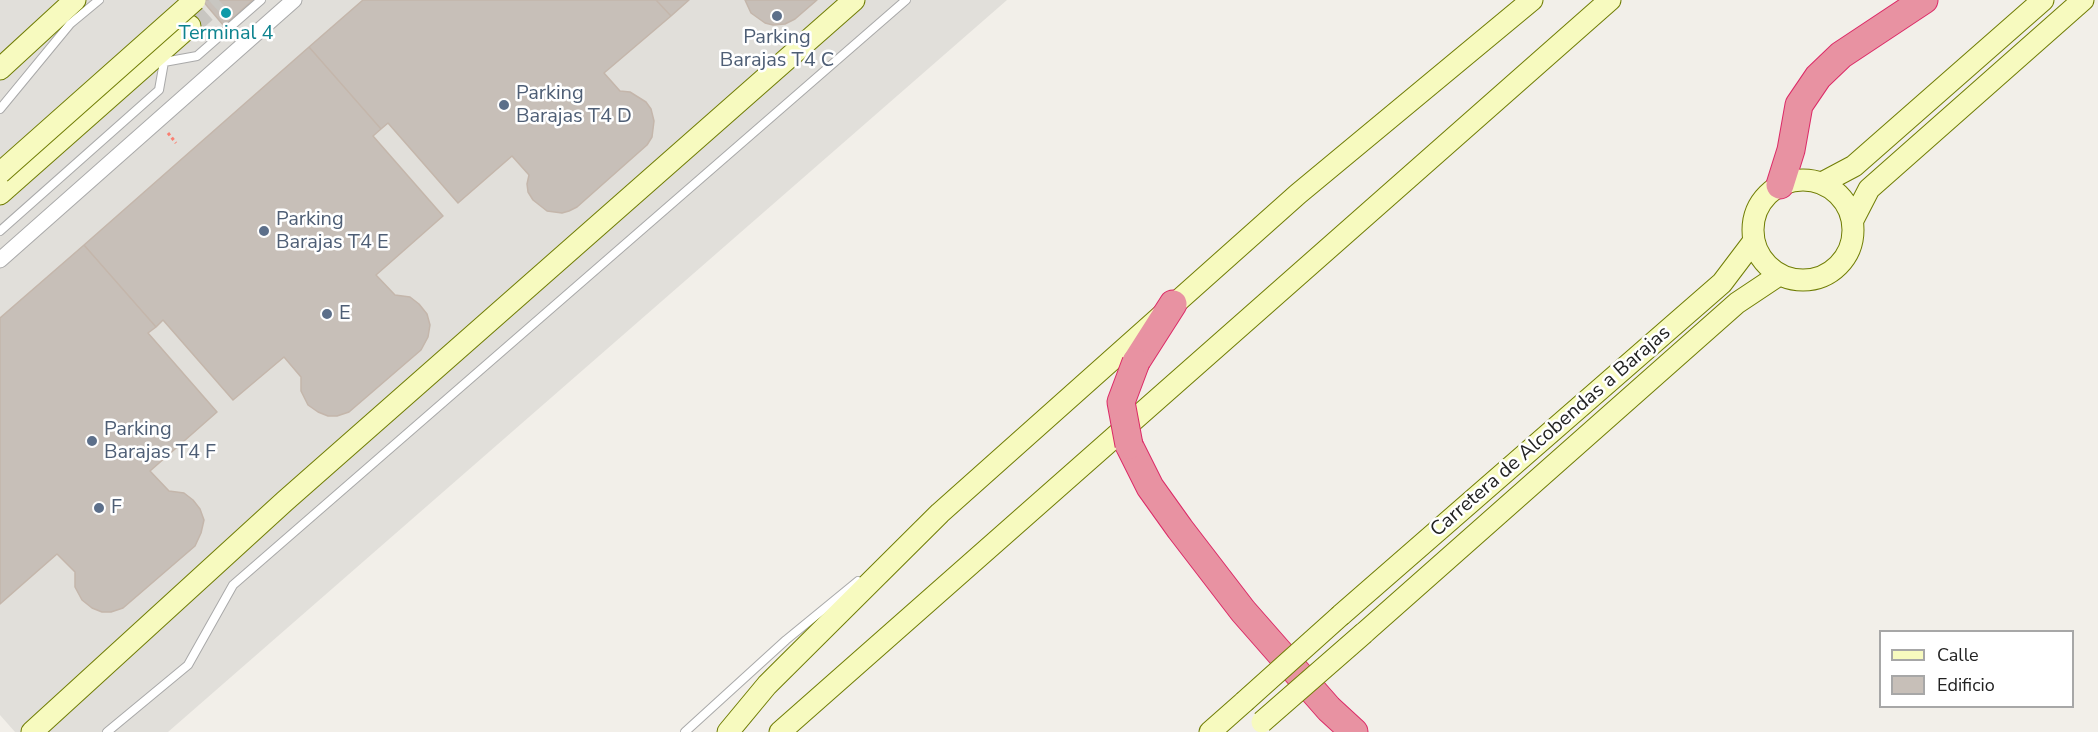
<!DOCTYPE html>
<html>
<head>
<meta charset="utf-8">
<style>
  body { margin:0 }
  #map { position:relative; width:2098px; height:732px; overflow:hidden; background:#f2efe9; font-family:"Nunito Sans",sans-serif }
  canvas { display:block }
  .legend { position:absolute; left:1879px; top:630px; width:195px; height:78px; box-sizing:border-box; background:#fff; border:2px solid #a7a7a7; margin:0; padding:8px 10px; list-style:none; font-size:18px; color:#222 }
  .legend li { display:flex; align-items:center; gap:12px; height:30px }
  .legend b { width:30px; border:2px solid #a7a7a7 }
</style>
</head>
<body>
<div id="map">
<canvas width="2098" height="732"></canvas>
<ul class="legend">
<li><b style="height:8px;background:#f7fabf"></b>Calle</li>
<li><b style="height:16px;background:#c7bfb8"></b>Edificio</li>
</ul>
</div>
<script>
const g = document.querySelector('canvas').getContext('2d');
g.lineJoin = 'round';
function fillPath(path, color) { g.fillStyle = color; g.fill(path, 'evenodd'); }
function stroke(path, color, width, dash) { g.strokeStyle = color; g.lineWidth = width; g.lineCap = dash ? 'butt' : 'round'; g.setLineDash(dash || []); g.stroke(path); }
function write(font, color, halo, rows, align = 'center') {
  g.font = font + ' "Nunito Sans",sans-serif'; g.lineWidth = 5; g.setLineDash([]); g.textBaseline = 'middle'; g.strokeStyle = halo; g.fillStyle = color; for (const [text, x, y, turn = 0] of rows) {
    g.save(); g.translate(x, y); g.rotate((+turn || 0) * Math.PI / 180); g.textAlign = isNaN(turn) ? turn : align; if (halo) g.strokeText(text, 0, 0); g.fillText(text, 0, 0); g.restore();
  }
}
fillPath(new Path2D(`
  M0,0H1007L168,732H15L0,715Z`), '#e1dfda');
const building = new Path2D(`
  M202,0H253L224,26Z
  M363,0H656L671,16L604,73L620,91L630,92L646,102L651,109L654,121L652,137L647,145L577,207L569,211L562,213L547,211L533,200L528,192L527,184L529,175L512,156L458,203L388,123L381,129L309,47Z
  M656,0H689L671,16Z
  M745,0H817L795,19L785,24L773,25L765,23L751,13Z
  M309,47L381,129L373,136L443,216L376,275L395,295L410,297L419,304L427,314L430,325L428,337L421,350L349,412L337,416H328L318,412L308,405L301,391V377L284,357L233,400L163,320L156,327L84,245Z
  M84,245L156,327L148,333L217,412L150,471L169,491L184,493L193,500L200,509L204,520L201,533L195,546L123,608L111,612H102L92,608L82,600L75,587V572L57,554L0,604V318Z`);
fillPath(building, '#c7bfb8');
stroke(building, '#c4b6ab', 1.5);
stroke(new Path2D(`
  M190,26L219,0`), '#c8c6c1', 21, [21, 10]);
const lane = new Path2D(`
  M0,109L70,24L99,0
  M0,231L159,90L164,62L197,56L261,0
  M107,732L188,665L233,585L906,0
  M685,732L786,640L858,581`);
const street = new Path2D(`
  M0,260L294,0`);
const secondary = new Path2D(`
  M0,69L75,0
  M1753 230a50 50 0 1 1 100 0a50 50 0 1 1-100 0Z
  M1822,183L1854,166L2043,0
  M0,194L190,26
  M1853,220L1869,189L2083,0
  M1341,615L1722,283L1753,242
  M1364,633L1737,303L1779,275
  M32,732L285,501L854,0
  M728,732L767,685L940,513L1298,194L1532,0
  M780,732L1610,0
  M1210,732L1244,702`);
const highway = new Path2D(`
  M1780,185L1791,150L1799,105L1818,77L1841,55L1924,0
  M1136,362L1173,304
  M1129,445L1150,487L1180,529L1243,611L1329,709L1354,732`);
stroke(lane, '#a9a9a9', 10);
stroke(street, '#a9a9a9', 17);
stroke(secondary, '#707d05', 23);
stroke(highway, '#dc2a67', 29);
stroke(new Path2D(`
  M168,133L176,143`), '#fa8072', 3, [3, 3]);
stroke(lane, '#fff', 8);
stroke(street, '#fff', 15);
stroke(secondary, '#f7fabf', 21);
stroke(highway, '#e892a2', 27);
const secondaryBridge = new Path2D(`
  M0,173L195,0
  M1244,702L1341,615
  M1262,722L1364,633`);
const highwayBridge = new Path2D(`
  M1129,445L1121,402L1136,362`);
stroke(secondaryBridge, '#707d05', 23, []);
stroke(highwayBridge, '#dc2a67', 29, []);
stroke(secondaryBridge, '#f7fabf', 21);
stroke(highwayBridge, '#e892a2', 27);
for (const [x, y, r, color] of [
  [226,13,6,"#0f9aa8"],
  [777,16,6,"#5c6f8a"],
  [504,105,6,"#5c6f8a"],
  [264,231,6,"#5c6f8a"],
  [327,314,6,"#5c6f8a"],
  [92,441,6,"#5c6f8a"],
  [99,508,6,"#5c6f8a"]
]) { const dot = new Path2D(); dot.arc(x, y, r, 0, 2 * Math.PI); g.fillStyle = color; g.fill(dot); stroke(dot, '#fff', 2); }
write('20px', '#0d838f', '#fff', [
  ["Terminal 4",226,34]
]);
write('20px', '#4e5e75', '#fff', [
  ["Parking",777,38,"center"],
  ["Barajas T4 C",777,61,"center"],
  ["Parking",516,94],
  ["Barajas T4 D",516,117],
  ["Parking",276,220],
  ["Barajas T4 E",276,243],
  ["E",339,314],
  ["Parking",104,430],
  ["Barajas T4 F",104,453],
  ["F",111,508]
], 'left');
write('20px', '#222', '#fff', [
  ["Carretera de Alcobendas a Barajas",1551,432,-41]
]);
</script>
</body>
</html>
